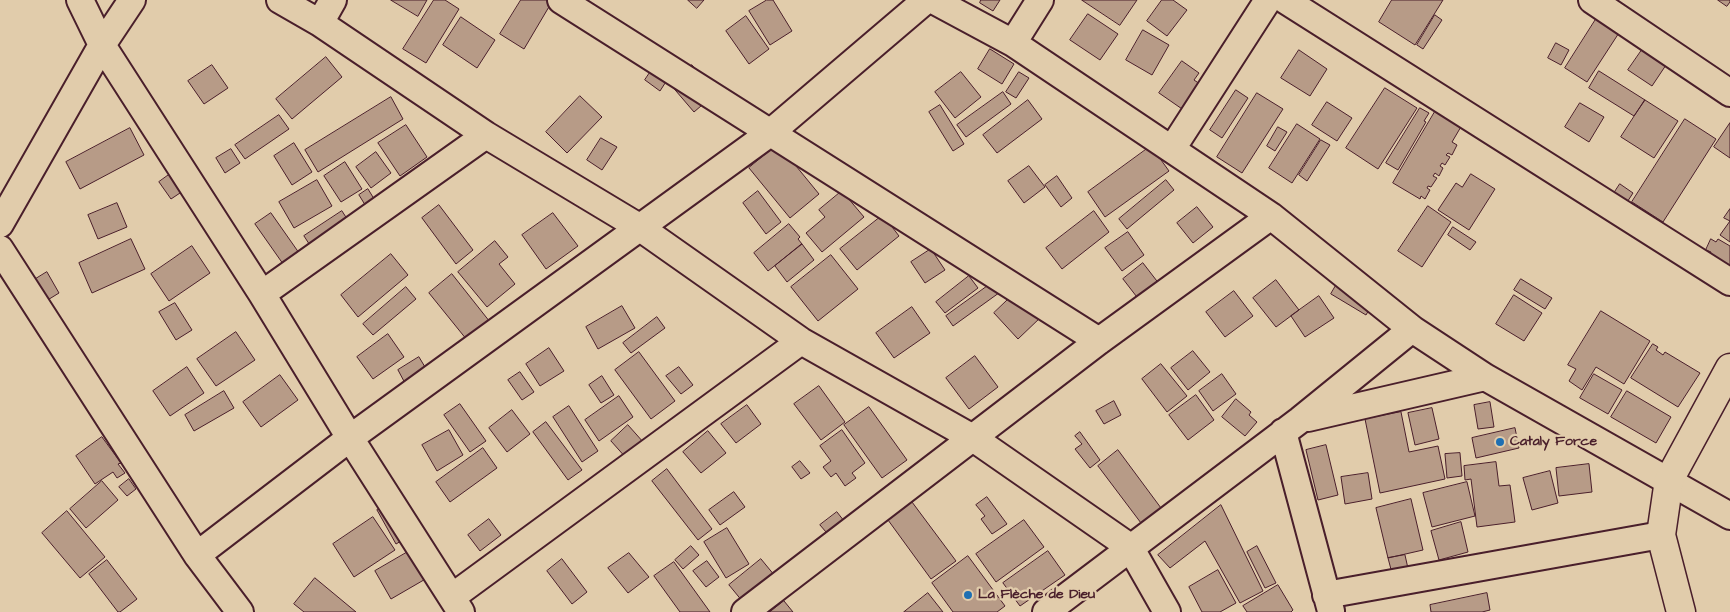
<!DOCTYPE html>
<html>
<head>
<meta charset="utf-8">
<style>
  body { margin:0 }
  canvas { display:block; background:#e1ccab }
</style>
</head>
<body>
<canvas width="1730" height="612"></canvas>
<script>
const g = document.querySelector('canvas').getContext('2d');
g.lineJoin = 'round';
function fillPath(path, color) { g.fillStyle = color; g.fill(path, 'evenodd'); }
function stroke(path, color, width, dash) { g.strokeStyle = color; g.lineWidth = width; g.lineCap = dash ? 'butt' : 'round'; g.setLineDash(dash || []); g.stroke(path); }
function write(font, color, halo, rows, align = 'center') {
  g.font = font + ' "Architects Daughter",sans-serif'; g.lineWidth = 4.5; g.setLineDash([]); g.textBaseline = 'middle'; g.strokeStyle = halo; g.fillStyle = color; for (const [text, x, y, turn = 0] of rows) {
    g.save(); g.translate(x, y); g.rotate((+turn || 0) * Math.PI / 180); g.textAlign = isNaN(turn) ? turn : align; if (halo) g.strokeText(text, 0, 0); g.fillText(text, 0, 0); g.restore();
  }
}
const building = new Path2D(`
  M391,0H427L418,16Z
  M434,0H445L459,9L426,63L403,49Z
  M521,0H553L524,49L500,34Z
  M688,0H704L697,8Z
  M767,0H773L792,31L770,45L749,11Z
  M981,0H1000L993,11L980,3Z
  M1082,0H1137L1120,25Z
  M1162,0H1173L1187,10L1167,36L1147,21Z
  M1392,0H1443L1415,45L1379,22Z
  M1718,0H1730V2L1727,6Z
  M1605,5L1628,19L1587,82L1565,68Z
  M1088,14L1118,34L1100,60L1070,40Z
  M1435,15L1442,20L1423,49L1417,45Z
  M746,16L769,49L749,64L726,31Z
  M461,17L495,40L477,68L443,45Z
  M1143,30L1169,45L1152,75L1126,60Z
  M1556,43L1569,50L1561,65L1548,58Z
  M1644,47L1668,62L1652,86L1628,70Z
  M990,49L1014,64L1002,84L978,69Z
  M1299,50L1327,69L1310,96L1281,78Z
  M663,53L678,63L660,91L645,80Z
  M326,57L342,77L292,119L276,99Z
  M1182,61L1199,73L1194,80L1203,86L1185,111L1159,93Z
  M212,65L228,88L204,104L188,81Z
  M692,65L716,93L694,112L670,84Z
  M1599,71L1645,100L1634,116L1589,88Z
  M961,72L981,97L955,118L935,92Z
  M1019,72L1029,78L1016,98L1006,92Z
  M1385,88L1417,108L1378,169L1346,148Z
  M1236,90L1248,98L1222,138L1210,130Z
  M1003,92L1011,104L966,137L957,125Z
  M1257,93L1283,109L1242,173L1217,157Z
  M580,96L602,117L567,153L546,132Z
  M391,97L403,119L318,172L305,150Z
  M1028,100L1042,119L997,153L983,135Z
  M1645,100L1678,121L1654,158L1621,137Z
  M1327,102L1352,118L1337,141L1312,125Z
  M1580,103L1604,117L1589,142L1565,127Z
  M940,105L964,144L953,151L929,112Z
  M1420,108L1429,113L1424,121L1426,122L1398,170L1386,163Z
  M1436,110L1462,125L1452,142L1457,145L1452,155L1448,153L1446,155L1450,157L1445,165L1442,163L1440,166L1443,168L1439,176L1435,173L1433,176L1437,178L1431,187L1428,186L1427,188L1430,190L1425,199L1421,196L1420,199L1393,183Z
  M279,115L289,129L245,159L235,145Z
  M1685,119L1716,139L1663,222L1632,202Z
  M1730,123V158L1714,147Z
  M1297,124L1320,139L1292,183L1269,168Z
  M406,125L427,157L400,176L378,143Z
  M1278,127L1287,132L1275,151L1267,146Z
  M130,128L144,155L80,189L66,162Z
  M601,138L617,147L602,170L587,160Z
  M1321,140L1330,145L1307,181L1299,175Z
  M294,143L312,172L292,185L274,156Z
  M778,144L819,194L790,218L749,168Z
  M1151,146L1169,171L1105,217L1088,192Z
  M231,149L240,163L225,173L216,158Z
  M376,152L391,173L371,188L356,167Z
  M345,162L362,189L341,202L324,176Z
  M1029,166L1045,187L1024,203L1008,181Z
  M177,169L189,187L171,199L159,182Z
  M1471,174L1495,189L1469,230L1438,210L1456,183L1462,187Z
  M1057,176L1072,198L1061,207L1045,185Z
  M317,180L332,206L294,228L279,202Z
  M1166,180L1174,190L1127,229L1119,219Z
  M1620,184L1633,193L1620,213L1607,204Z
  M368,189L376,202L367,208L359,195Z
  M758,191L781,222L766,234L743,203Z
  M842,191L864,217L822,252L806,233L825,217L819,210Z
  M117,203L127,227L98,239L88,215Z
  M439,205L473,250L456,264L422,218Z
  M1428,206L1451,222L1422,267L1398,251Z
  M1197,207L1213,227L1193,243L1177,223Z
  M1730,209V242L1720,235L1730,221L1724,218Z
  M342,211L351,225L313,250L304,236Z
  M1094,211L1109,232L1062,269L1046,248Z
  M271,213L304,260L288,271L255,224Z
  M553,213L578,246L546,269L522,235Z
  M883,215L899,236L857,270L840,249Z
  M789,224L800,237L798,239L802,244L768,271L754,253Z
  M1453,227L1476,242L1470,250L1448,235Z
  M1128,232L1144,255L1122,271L1105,248Z
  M131,239L145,269L92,293L79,263Z
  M1711,239L1716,242L1718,239L1730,246V272L1706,260L1711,252L1706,250Z
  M495,241L508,257L499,264L515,284L487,307L458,272Z
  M802,244L814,260L787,282L775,266Z
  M192,246L210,273L169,301L151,274Z
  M931,249L945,270L925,283L911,262Z
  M391,254L408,275L358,317L341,295Z
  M831,255L858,289L818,321L791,287Z
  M1143,263L1160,285L1140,301L1123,279Z
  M47,272L59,293L46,301L34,280Z
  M452,274L490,322L467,340L429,293Z
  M969,276L978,288L945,313L936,302Z
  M1521,279L1552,298L1545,309L1514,290Z
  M996,280L1003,290L953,326L946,316Z
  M1276,280L1299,310L1276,327L1253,298Z
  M1338,282L1373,303L1366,315L1331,294Z
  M406,287L416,299L373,335L363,324Z
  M1017,291L1041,317L1018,339L994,313Z
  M1234,291L1253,316L1225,337L1206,312Z
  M1514,295L1542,313L1524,341L1496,324Z
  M1319,296L1334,318L1305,337L1291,316Z
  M175,303L192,330L176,340L159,312Z
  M622,306L635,328L598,349L586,327Z
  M912,307L930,333L894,358L876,333Z
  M1601,311L1650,341L1624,384L1596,367L1582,390L1569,381L1576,369L1568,365Z
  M657,317L665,328L631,353L623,343Z
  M236,332L255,360L216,386L197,359Z
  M388,334L404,357L373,379L357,357Z
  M1653,344L1658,347L1656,350L1663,355L1665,352L1700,373L1678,407L1631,378Z
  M549,348L564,371L540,386L526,364Z
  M1193,351L1210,372L1188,390L1171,368Z
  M639,352L675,401L651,419L615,370Z
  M975,356L998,387L969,409L946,378Z
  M419,357L428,372L406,385L398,370Z
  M1161,364L1187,396L1167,412L1142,379Z
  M187,367L204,393L170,416L153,391Z
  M679,367L693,385L681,394L666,376Z
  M520,372L534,392L522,400L508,380Z
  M1222,374L1236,394L1213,411L1199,391Z
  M1594,374L1622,390L1608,414L1580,398Z
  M280,375L298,400L261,427L243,402Z
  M602,376L614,395L601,403L589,385Z
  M819,386L845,422L821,440L794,404Z
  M224,391L234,408L194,431L185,415Z
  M1627,391L1671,417L1656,443L1611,417Z
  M1196,395L1214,420L1188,440L1169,415Z
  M619,396L633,417L599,441L585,420Z
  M1236,399L1251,412L1249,415L1257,422L1245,436L1222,417Z
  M1114,401L1121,415L1104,424L1096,411Z
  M1490,402L1494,427L1478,429L1474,405Z
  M460,404L486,441L470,452L444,415Z
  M747,405L761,424L736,443L721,424Z
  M569,406L598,451L582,462L553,417Z
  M869,407L907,460L882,478L844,425Z
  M1432,408L1439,439L1415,445L1408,413Z
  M512,410L530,434L507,452L489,428Z
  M1401,412L1409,452L1438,446L1445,479L1380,493L1365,419Z
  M546,422L582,470L568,480L533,432Z
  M628,425L644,443L627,459L611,441Z
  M1515,428L1519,448L1476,458L1472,438Z
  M449,430L463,455L437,471L422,445Z
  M842,430L865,463L852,473L856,478L845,486L836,473L831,477L823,467L831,461L820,446Z
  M708,431L726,453L701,473L683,452Z
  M1080,432L1100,460L1090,468L1075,449L1082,444L1075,436Z
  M102,437L121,463L118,464L125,473L117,478L113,472L95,484L76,456Z
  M1326,445L1338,495L1318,500L1306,450Z
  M483,448L497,468L450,502L436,482Z
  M1118,450L1161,508L1141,523L1098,466Z
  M1460,453L1462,476L1447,478L1445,454Z
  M800,461L810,473L801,479L792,467Z
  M1496,462L1499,486L1510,485L1515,522L1477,527L1471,479L1465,480L1464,466Z
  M1589,464L1592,492L1559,496L1556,468Z
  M667,469L712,529L698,540L652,481Z
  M1550,471L1558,503L1532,510L1523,478Z
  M1368,473L1372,499L1345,504L1341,477Z
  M129,479L136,489L127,496L119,487Z
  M102,481L118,500L86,528L70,509Z
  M1467,482L1475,516L1432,527L1423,493Z
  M734,492L745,507L720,525L709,510Z
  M987,497L1007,524L992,534L981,519L985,516L976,505Z
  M398,498L418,531L396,544L377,510Z
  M1411,499L1423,550L1388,558L1376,508Z
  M912,502L956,561L931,579L888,520Z
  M1221,505L1263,591L1240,603L1205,541L1170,568L1158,555Z
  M67,511L105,557L80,578L42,533Z
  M837,512L848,526L832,539L820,525Z
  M373,517L395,550L354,577L333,544Z
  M489,519L501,535L480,551L468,535Z
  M1024,520L1044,547L996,582L976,554Z
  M1461,522L1468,552L1439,560L1431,531Z
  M727,528L749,564L726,578L704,542Z
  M425,542L441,570L391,599L375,571Z
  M691,546L699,555L683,569L675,560Z
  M1257,546L1276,583L1265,588L1247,552Z
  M1048,551L1065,575L1020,606L1003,583Z
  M629,553L649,577L628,593L608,568Z
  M1405,555L1409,573L1393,577L1388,558Z
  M968,556L1005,606L997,612H953L932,583Z
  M562,559L587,592L572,604L547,571Z
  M761,559L775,576L743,602L729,585Z
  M107,560L137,599L120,612H118L89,574Z
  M707,561L719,577L706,587L693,571Z
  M674,562L710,612H680L654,576Z
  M1218,570L1236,603L1220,612H1202L1189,587Z
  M315,578L356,612H304L294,604Z
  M1278,585L1293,610L1291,612H1247L1243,606Z
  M928,593L943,612H904Z
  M1487,593L1490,610L1482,612H1431L1430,605Z
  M784,601L793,612H770Z`);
fillPath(building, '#b79b87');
stroke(building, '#4a1f2b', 1);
const minor = new Path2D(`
  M80,0L102,45L262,294L350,438L461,612
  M280,0L320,23L486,135L639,227L801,341L973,438L1130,547L1167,612
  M561,0L1099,341
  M933,0L1013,43L1271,216L1412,329L1485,377L1730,516
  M1285,0L1730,282
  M1592,0L1730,93
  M320,23L333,0
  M1013,43L1040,0
  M1172,149L1268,0
  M0,224L102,45L132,0
  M0,249L197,555L240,612
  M262,294L486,135
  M1308,418L1485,377
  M1283,432L1331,611
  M197,555L350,438L770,133L926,0
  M1326,595L1661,535
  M452,597L801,341
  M745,612L1099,341L1271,216
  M1046,612L1300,420L1412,329`);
const tertiary = new Path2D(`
  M1681,612L1661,535L1669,480L1730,368`);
stroke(minor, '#4a1f2b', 30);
stroke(tertiary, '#4a1f2b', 31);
stroke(minor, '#e1ccab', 26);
stroke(tertiary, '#e1ccab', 28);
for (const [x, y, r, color] of [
  [1500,442,5,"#1f6fb2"],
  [968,595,5,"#1f6fb2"]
]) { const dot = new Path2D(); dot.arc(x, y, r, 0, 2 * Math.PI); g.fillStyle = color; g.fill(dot); stroke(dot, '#e1ccab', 2); }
write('bold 14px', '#4a1f2b', '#e1ccab', [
  ["Cataly Force",1510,442],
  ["La Flèche de Dieu",978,595]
], 'left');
</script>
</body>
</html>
